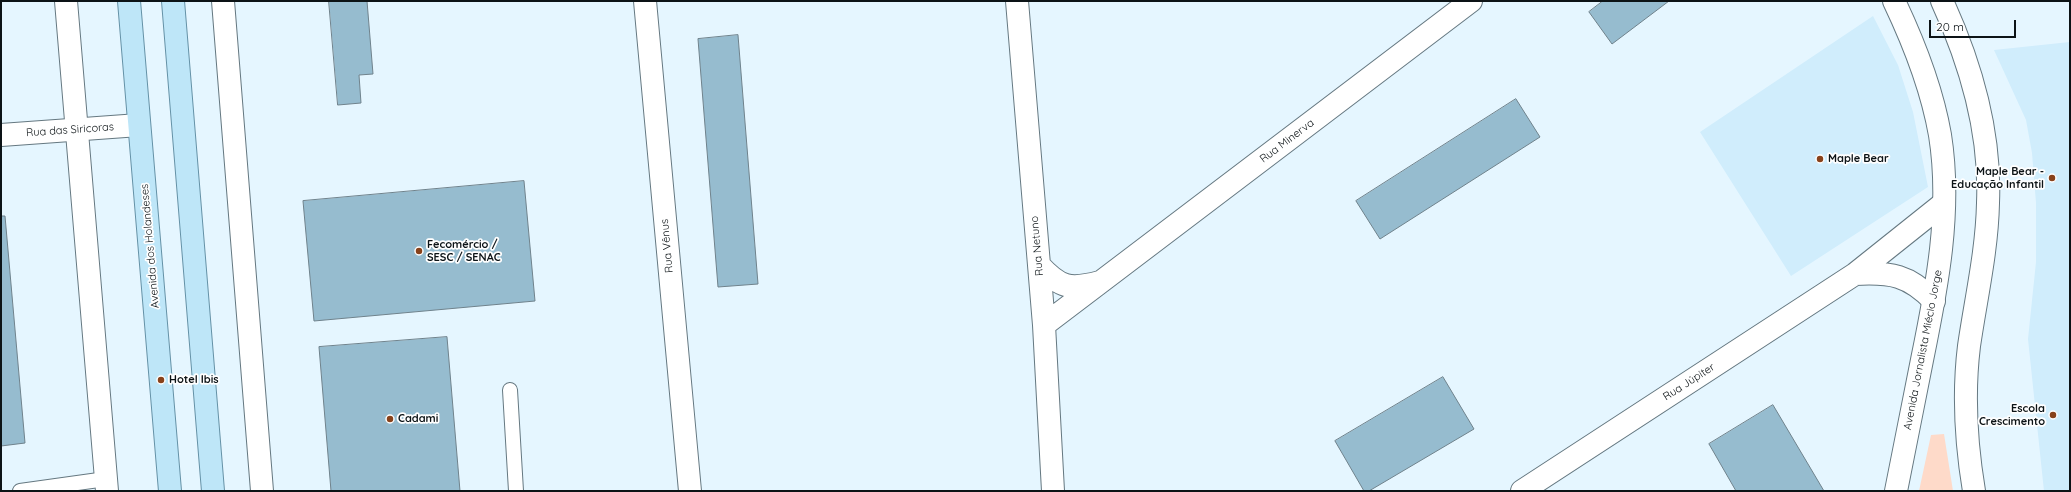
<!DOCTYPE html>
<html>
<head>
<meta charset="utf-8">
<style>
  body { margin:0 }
  #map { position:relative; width:2071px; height:492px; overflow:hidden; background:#e5f6ff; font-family:Quicksand,sans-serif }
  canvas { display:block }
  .frame { position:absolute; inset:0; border:2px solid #0c1316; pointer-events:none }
  .scale { position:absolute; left:1929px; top:20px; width:87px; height:18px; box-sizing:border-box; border:2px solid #0c1316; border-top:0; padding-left:5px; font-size:12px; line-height:14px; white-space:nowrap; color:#0c1316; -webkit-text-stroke:3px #fff; paint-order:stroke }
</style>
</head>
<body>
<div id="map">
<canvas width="2071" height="492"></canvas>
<div class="frame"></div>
<div class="scale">20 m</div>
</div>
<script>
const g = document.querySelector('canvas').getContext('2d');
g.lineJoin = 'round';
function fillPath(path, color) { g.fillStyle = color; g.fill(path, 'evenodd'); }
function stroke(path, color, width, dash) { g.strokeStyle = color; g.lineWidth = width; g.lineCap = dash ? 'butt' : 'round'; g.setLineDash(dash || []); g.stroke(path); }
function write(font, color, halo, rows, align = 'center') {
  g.font = font + ' Quicksand,sans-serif'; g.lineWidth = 3.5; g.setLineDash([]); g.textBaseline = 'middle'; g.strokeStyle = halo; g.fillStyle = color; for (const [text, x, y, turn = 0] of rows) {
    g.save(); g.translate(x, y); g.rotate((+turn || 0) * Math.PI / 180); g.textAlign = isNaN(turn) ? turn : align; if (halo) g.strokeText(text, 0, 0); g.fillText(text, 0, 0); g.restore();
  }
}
fillPath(new Path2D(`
  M1873,16L1898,65L1913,112L1928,187L1791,276L1700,132Z
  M2070,42V491H2044L2028,339L2036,262V203L2032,153L2026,120L1994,50Z`), '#d0edfc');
fillPath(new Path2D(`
  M1944,434L1953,491H1919L1931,435Z`), '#fedac9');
const building = new Path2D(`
  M329,1H367L373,74L359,75L361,103L338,105Z
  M1603,1H1669L1612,44L1589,12Z
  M738,35L758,284L718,287L698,39Z
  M1516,99L1540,137L1380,239L1356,201Z
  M524,181L535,301L314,321L303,201Z
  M1,216H5L25,443L1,446Z
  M447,337L460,491H331L319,347Z
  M1443,377L1474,429L1369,491H1364L1335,441Z
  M1773,405L1824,491H1736L1709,444Z`);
fillPath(building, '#96bccf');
stroke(building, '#6f828c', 1);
const service = new Path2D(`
  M510,390L516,491
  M20,491L106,479`);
const minor = new Path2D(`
  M1017,1L1044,325L1053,491
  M1,135L139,125
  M1039,265C1060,288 1070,290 1100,282
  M1044,325L1471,1`);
const tertiary = new Path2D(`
  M66,1L107,491
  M645,1L690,491
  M1855,274C1891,272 1909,275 1934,301
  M1522,491L1855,274L1944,203`);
const secondary = new Path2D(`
  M223,1L262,491
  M1894,1C1914,43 1932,89 1940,135C1952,210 1937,287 1922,360C1913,404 1905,447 1896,491
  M1942,1C1971,64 1991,133 1988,203C1987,251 1976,298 1969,346C1963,395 1966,443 1974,491`);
const primary = new Path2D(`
  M129,1L170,491
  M173,1L213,491`);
stroke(service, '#657881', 16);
stroke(minor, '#657881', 24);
stroke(tertiary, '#657881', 24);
stroke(secondary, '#657881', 24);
stroke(primary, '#6491a6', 24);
stroke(service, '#fff', 14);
stroke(minor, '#fff', 22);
stroke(tertiary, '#fff', 22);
stroke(secondary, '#fff', 22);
stroke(primary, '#bee6f8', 22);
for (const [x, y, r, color] of [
  [1820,159,4,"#88421b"],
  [2052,178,4,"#88421b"],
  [419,251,4,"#88421b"],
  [161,380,4,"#88421b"],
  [2053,415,4,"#88421b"],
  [390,419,4,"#88421b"]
]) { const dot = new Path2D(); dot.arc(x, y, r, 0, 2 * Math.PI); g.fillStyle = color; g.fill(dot); stroke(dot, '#fff', 1.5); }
write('11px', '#0c1316', '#fff', [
  ["Rua das Siricoras",70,130,-4],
  ["Rua Minerva",1287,141,-37],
  ["Avenida dos Holandeses",150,246,-95],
  ["Rua Vênus",667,246,-95],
  ["Rua Netuno",1037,246,-95],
  ["Avenida Jornalista Miécio Jorge",1923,350,-79],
  ["Rua Júpiter",1689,382,-33]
]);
write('bold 11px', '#0c1316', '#fff', [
  ["Maple Bear",1828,159],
  ["Maple Bear -",2044,172,"right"],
  ["Educação Infantil",2044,185,"right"],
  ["Fecomércio /",427,245],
  ["SESC / SENAC",427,258],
  ["Hotel Ibis",169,380],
  ["Escola",2045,409,"right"],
  ["Crescimento",2045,422,"right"],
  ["Cadami",398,419]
], 'left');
</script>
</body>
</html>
